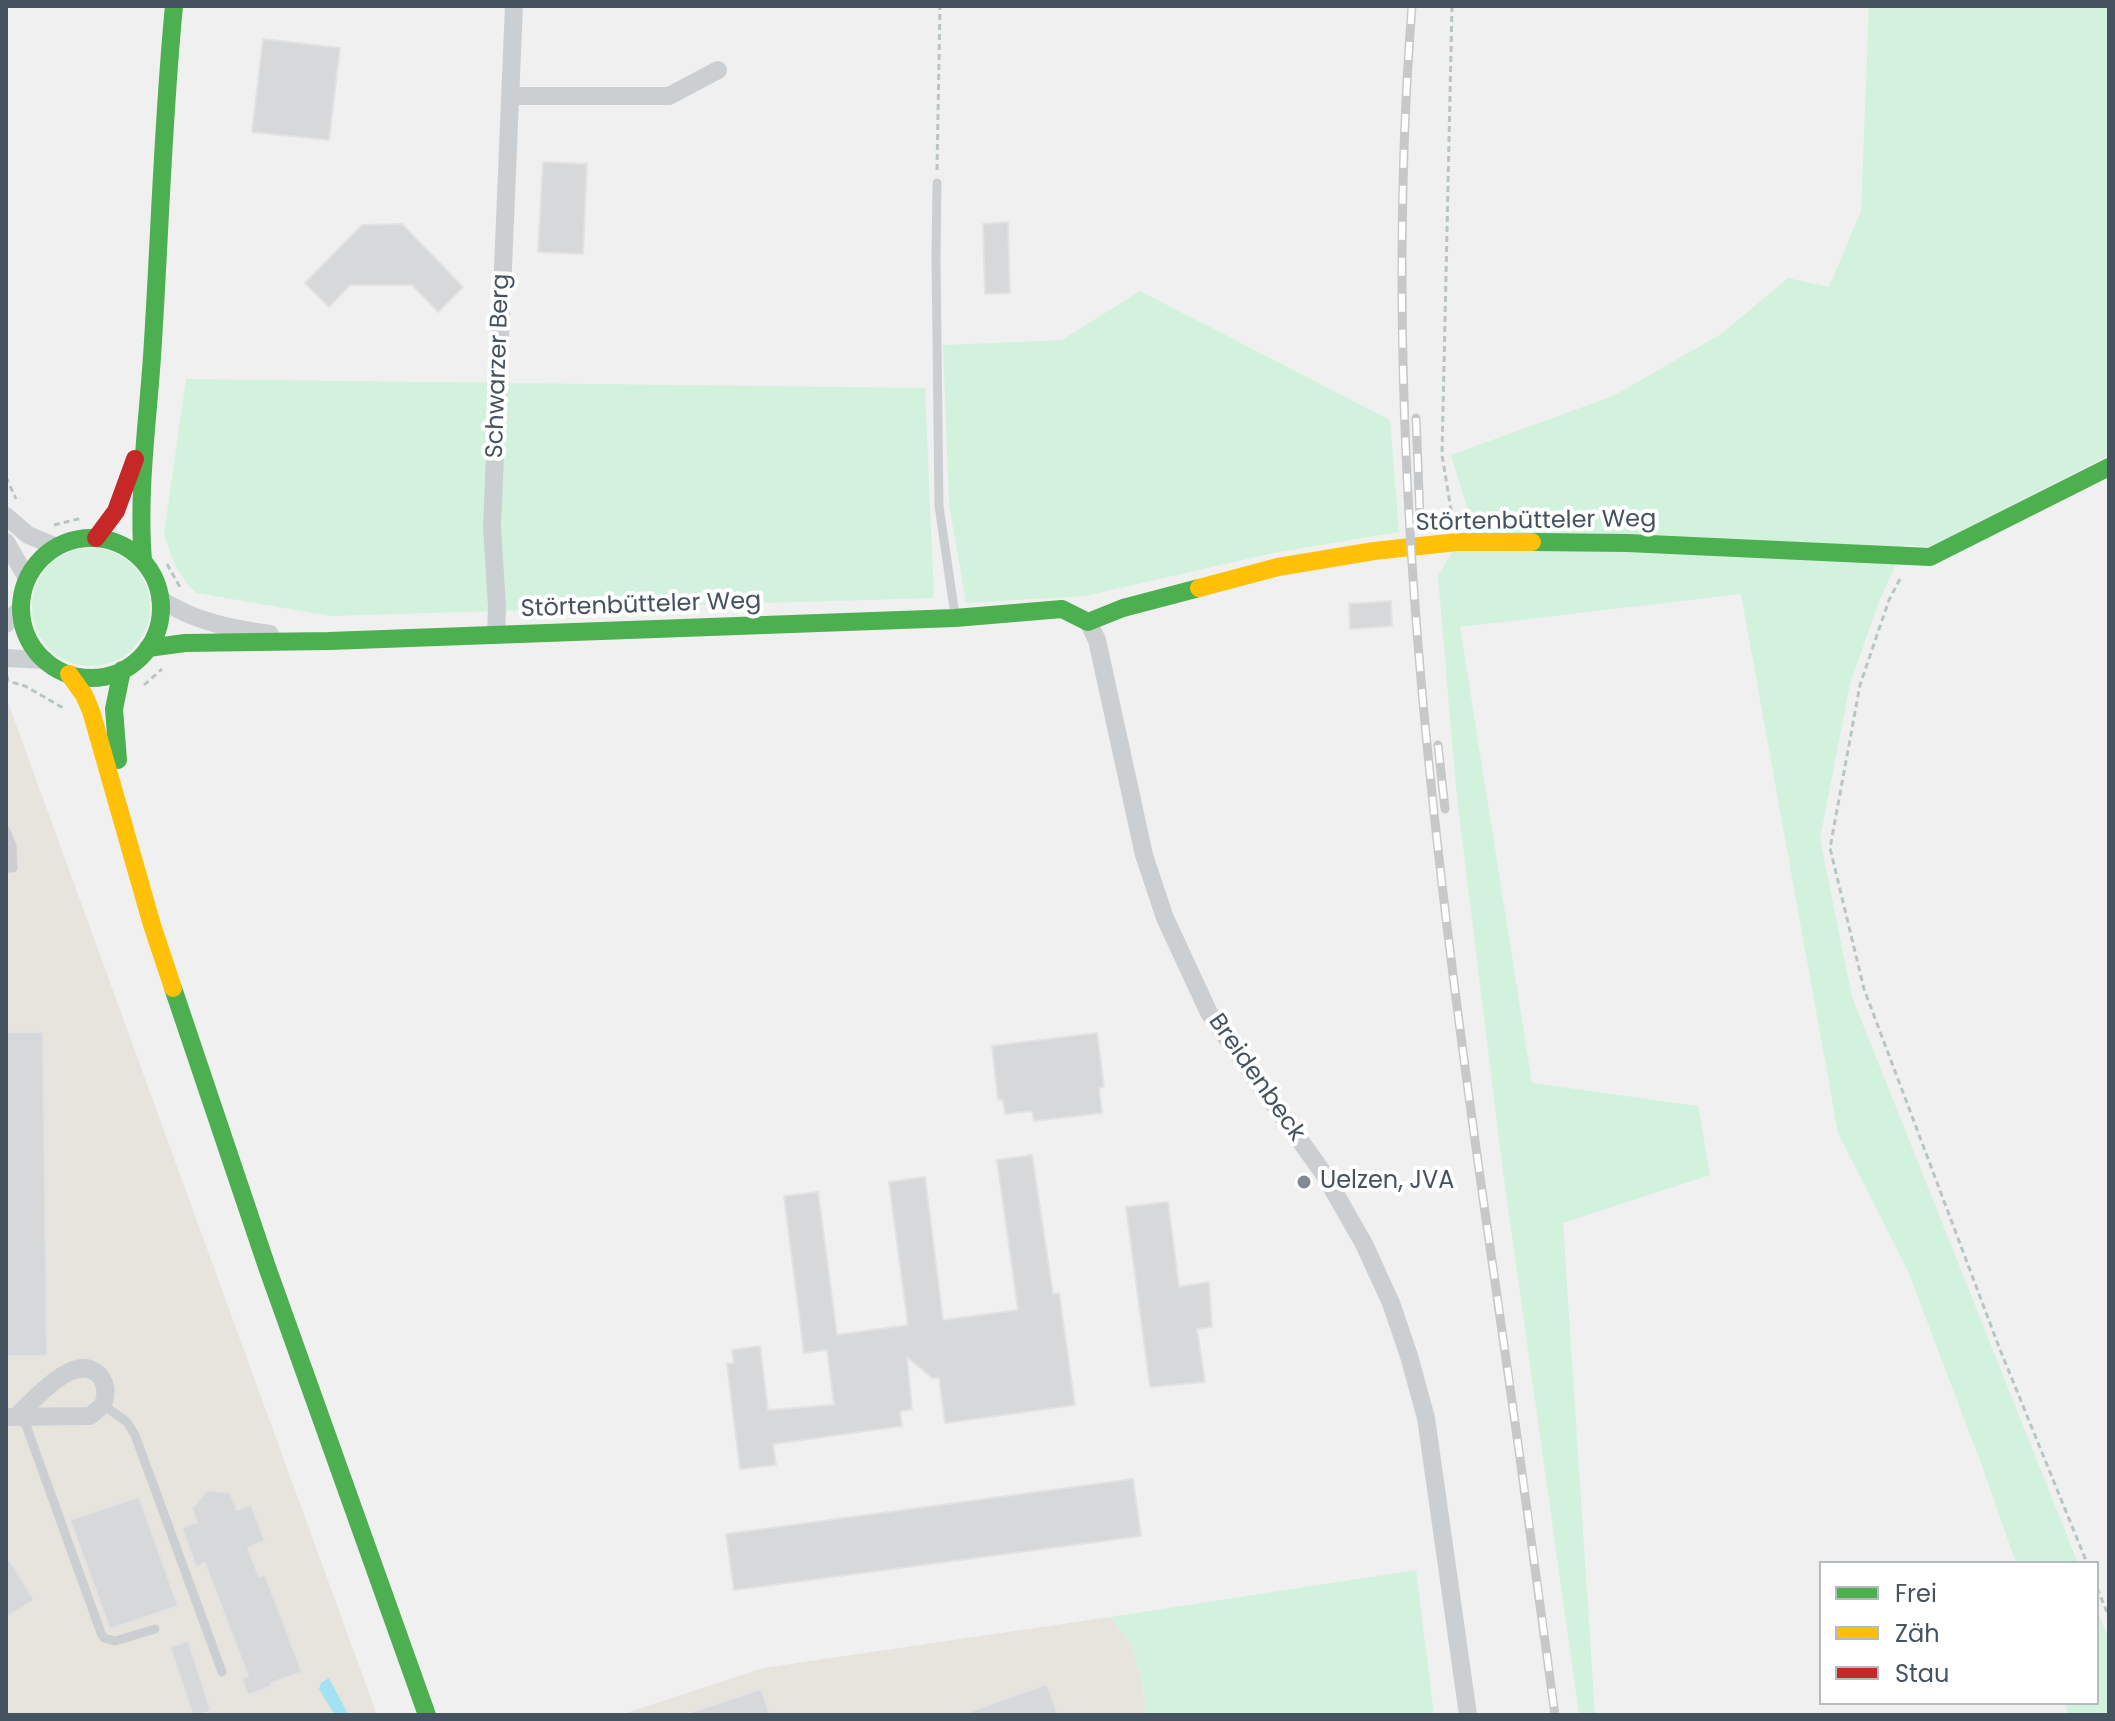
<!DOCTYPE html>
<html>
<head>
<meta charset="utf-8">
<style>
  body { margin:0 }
  #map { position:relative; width:2115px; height:1721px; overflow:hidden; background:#f1f0f0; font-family:Poppins,sans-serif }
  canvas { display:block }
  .frame { position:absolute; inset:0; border:8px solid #45525f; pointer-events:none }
  .legend { position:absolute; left:1819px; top:1561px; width:280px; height:144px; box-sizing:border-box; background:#fff; border:2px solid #b5babf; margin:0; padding:10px 14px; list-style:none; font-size:24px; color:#45525f }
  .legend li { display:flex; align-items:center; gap:16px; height:40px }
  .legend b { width:40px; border:2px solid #b5babf }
</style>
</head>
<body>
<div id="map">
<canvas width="2115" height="1721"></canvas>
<div class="frame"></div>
<ul class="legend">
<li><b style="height:10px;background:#4caf50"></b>Frei</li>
<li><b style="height:10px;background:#ffc107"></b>Zäh</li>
<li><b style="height:10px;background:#c62828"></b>Stau</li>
</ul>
</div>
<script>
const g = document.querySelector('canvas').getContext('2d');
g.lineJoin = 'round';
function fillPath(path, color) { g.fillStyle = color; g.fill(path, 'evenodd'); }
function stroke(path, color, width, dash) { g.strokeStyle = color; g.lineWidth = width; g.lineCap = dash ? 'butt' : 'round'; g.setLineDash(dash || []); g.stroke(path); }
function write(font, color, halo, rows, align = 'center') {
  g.font = font + ' Poppins,sans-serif'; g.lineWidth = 8; g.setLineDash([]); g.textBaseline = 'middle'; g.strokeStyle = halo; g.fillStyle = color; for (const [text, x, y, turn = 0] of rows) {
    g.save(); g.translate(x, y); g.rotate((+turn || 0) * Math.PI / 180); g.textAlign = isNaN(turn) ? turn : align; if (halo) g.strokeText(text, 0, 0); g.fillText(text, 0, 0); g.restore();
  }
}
fillPath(new Path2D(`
  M6,697L377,1715H6Z
  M1110,1617L1131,1643L1141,1677L1147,1715H1058L1046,1684L959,1715H770L760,1689L683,1715H620L763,1668Z`), '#e6e4dd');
fillPath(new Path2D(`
  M1869,6H2109V455L1930,547L1905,545L1880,599L1850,684L1820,839L1852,997L2078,1563H2016L1982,1466L1908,1271L1838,1133L1741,594L1460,627L1532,1083L1698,1106L1710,1175L1563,1223L1595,1715H1579L1502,1164L1456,789L1438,576L1471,520L1451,455L1613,396L1721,334L1788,278L1829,287L1861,211Z
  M1140,291L1390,420L1399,532L1273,553L1085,596L966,603L949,504L943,345L1062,340Z
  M186,379L925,388L934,598L331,616L197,593C178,578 171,556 164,534Z
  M32 607a59 59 0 1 1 118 0a59 59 0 1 1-118 0Z
  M1416,1570L1434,1715H1147L1141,1677L1131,1643L1110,1617Z
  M2097,1610L2109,1640V1715H2069L2065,1703H2097Z`), '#d2f2de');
fillPath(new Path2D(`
  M329,1678L348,1714L347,1715H335L319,1689L321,1683Z`), '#a3e2f4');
const building = new Path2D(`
  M263,39L340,48L329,140L252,132Z
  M543,162L587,164L583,254L538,252Z
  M1008,222L1010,293L985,294L983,224Z
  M402,224L463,287L438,312L412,285H350L329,307L305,283L362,225Z
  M1391,601L1392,626L1350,629L1349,604Z
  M6,1032H43L47,1356H6Z
  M1097,1033L1104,1087L1099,1088L1102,1113L1034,1121L1032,1111L1005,1114L1003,1100H998L992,1046Z
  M1032,1155L1053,1294L1059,1293L1075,1405L945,1423L939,1378H932L907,1357L912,1409L900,1412L902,1426L773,1444L776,1465L740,1469L727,1364L734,1363L732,1350L760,1346L768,1410L834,1405L827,1350L804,1353L784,1196L818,1192L837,1335L908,1325L889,1182L925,1177L943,1320L1018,1310L997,1160Z
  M1168,1202L1179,1287L1209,1282L1212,1327L1197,1329L1205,1382L1150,1387L1126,1207Z
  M1133,1479L1141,1536L734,1590L726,1534Z
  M208,1490L230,1493L237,1510L251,1505L265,1541L248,1548L259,1577L265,1575L302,1672L271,1683L272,1686L248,1695L242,1678L248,1676L205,1563L196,1567L182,1528L197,1522L192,1508Z
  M139,1497L178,1606L110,1629L70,1520Z
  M6,1555L34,1600L6,1617Z
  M188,1641L211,1711L199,1715H193L170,1647Z
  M1047,1684L1058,1715H966V1713Z
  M761,1689L770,1715H692V1712Z`);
fillPath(building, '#d7d8da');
stroke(building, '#e2e2e3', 2);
stroke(new Path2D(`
  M1452,6L1442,455L1453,522
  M937,170L940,6
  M6,477L16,499
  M54,525L82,518
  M167,564L181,589
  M1900,579L1889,600L1860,685L1830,848L1864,989L1999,1347L2087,1563
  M7,676L8,681L25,686L65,709
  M144,685L162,669
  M2097,1588L2109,1617`), '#b7c6c1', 3, [6, 4]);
stroke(new Path2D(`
  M937,183L936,258L939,506L955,615
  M6,831L12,846L13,868H6
  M103,1405L127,1422L135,1435L222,1672
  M23,1417L101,1633L104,1638L115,1641L155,1629`), '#cccfd1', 9);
stroke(new Path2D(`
  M510,96H669L718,70
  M6,516L28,535L57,547
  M6,542L27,578
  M160,599C195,622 230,628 270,634
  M1088,622L1097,640L1144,855L1165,918L1209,1013L1324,1174L1364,1244L1391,1303L1409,1356L1426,1418L1468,1715
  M6,624L21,608
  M496,635L497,607L492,527L514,6
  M6,658L45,660
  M6,1417L90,1416L103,1405C107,1394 107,1384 99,1375C75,1350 33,1401 16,1417`), '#cccfd1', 18);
stroke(new Path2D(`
  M21 608a70 70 0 1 1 140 0a70 70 0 1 1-140 0Z
  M1532,542L1628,543L1930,557L2109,467
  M143,561C137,488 149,414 153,341C160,230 163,118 174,6
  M148,648L185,643L329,641L955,618L1062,609L1088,622L1123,608L1199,588
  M118,760L114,709L122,670
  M173,988L267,1267L427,1715`), '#4caf50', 18);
stroke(new Path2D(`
  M1199,588L1278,567L1374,551L1457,542H1532
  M69,674L84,695L91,711L152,925L173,988`), '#ffc107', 18);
stroke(new Path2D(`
  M96,538L116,511L135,459`), '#c62828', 18);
const rail = new Path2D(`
  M1412,6C1380,412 1429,817 1486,1219C1510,1384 1533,1550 1555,1715
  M1416,418L1420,518
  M1438,745L1445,809`);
stroke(rail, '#c6c8ca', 9);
stroke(rail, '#fff', 6, [18]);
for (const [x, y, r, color] of [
  [1304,1182,8,"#818992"]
]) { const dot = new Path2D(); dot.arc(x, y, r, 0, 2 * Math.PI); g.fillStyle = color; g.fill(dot); stroke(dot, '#fff', 3); }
write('24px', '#45525f', '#fff', [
  ["Schwarzer Berg",499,366,-88],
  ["Störtenbütteler Weg",1536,522,-1],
  ["Störtenbütteler Weg",641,606,-2],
  ["Breidenbeck",1256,1078,55]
]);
write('24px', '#45525f', '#fff', [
  ["Uelzen, JVA",1320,1182]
], 'left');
</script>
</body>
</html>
